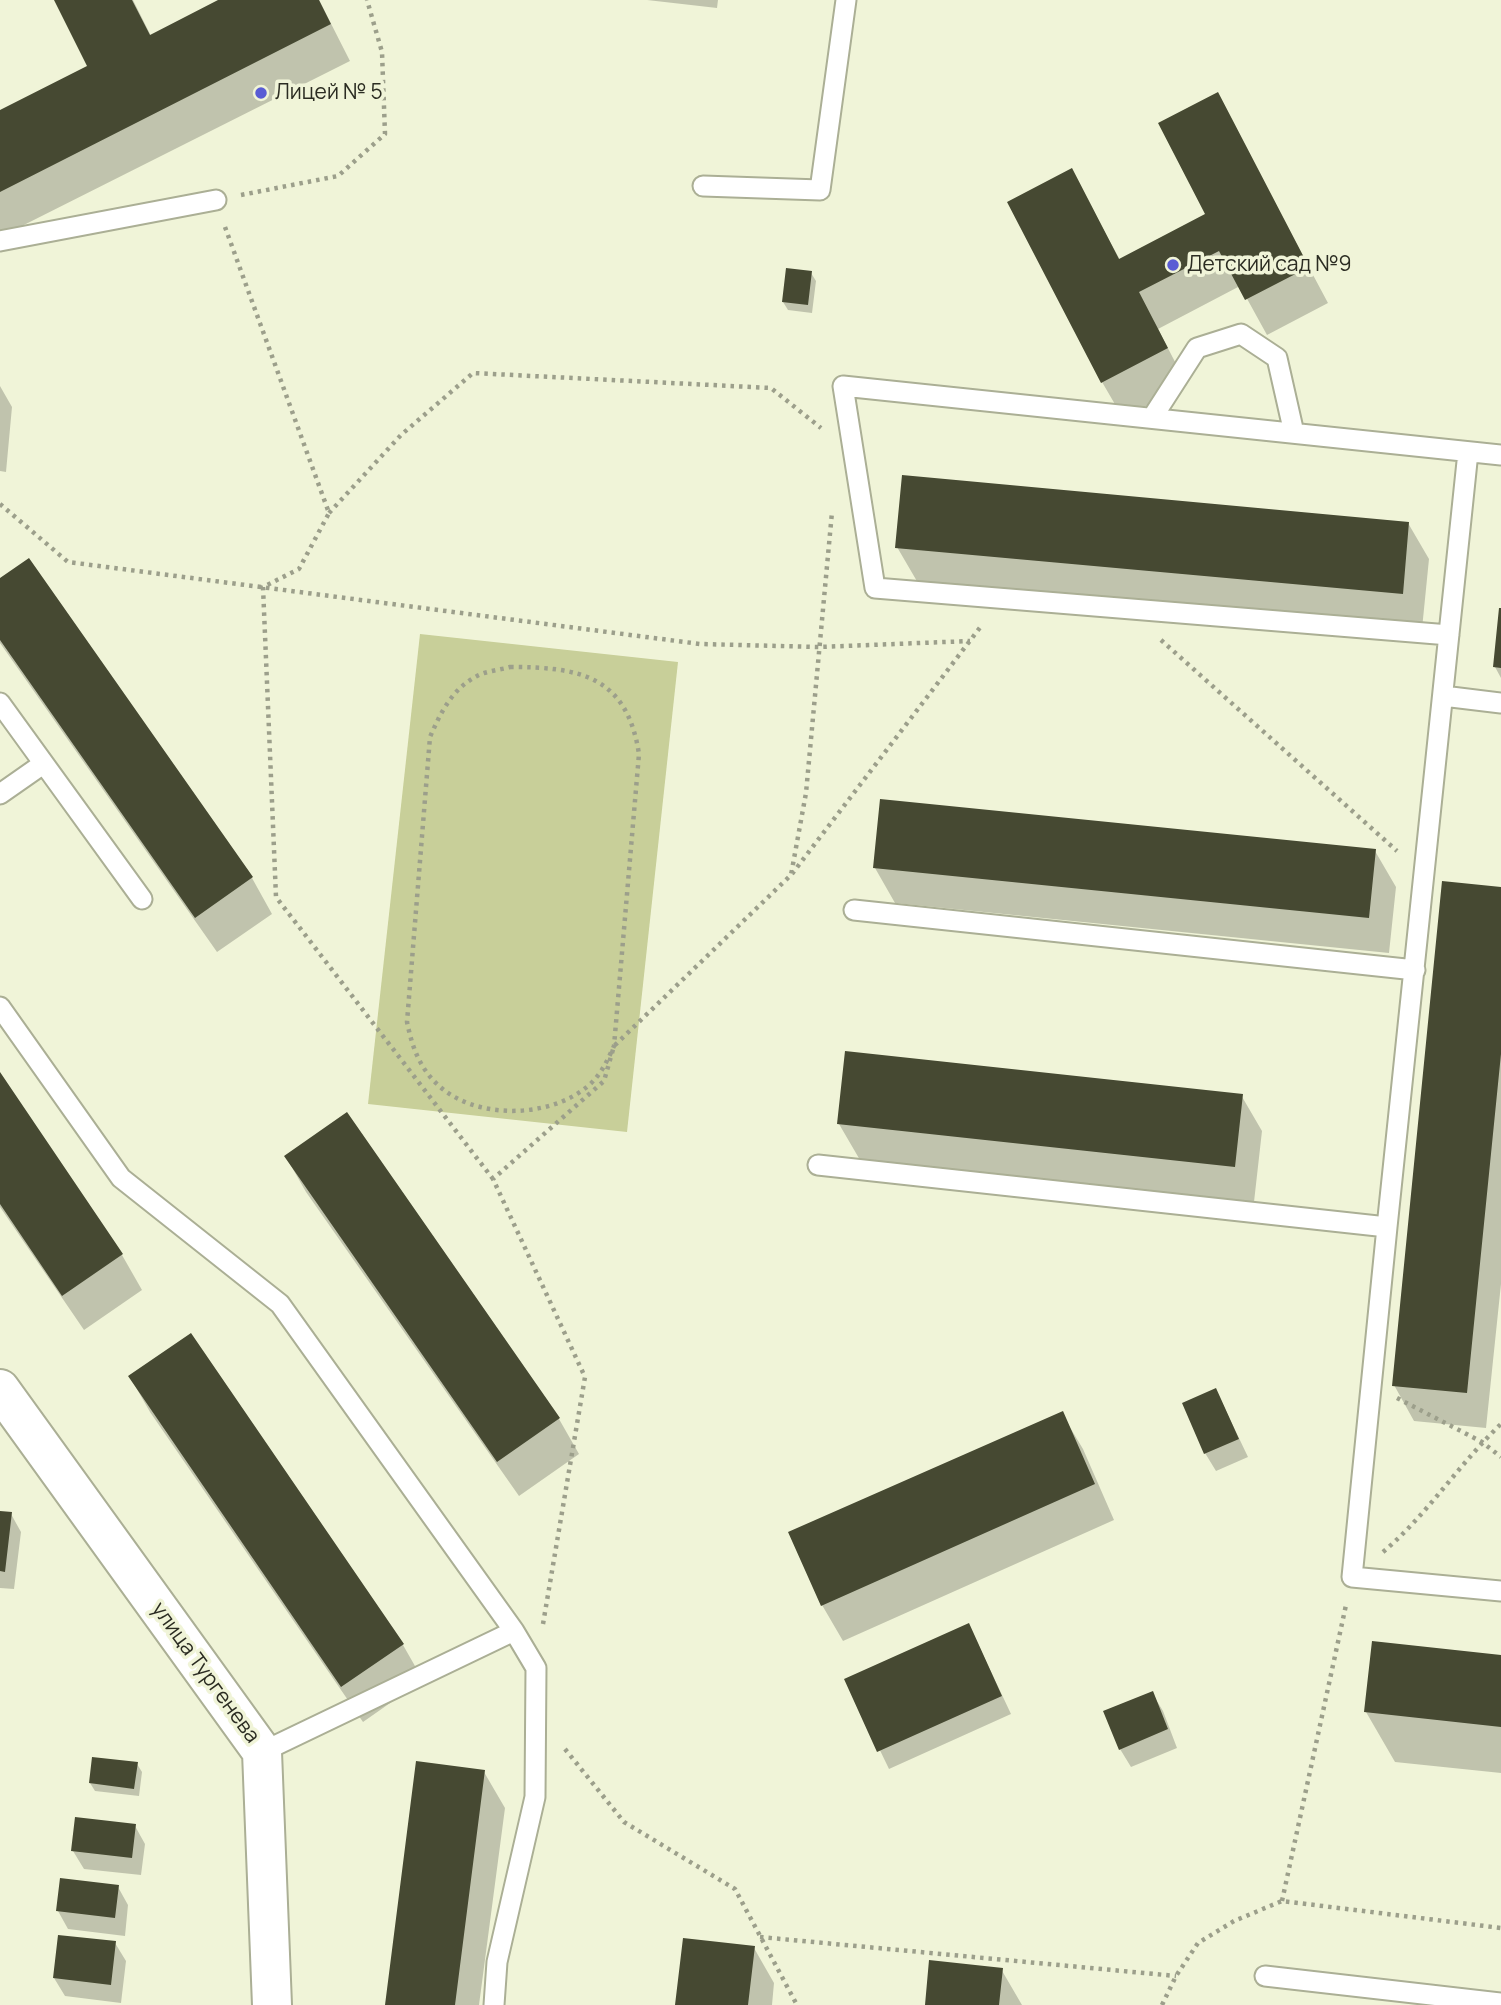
<!DOCTYPE html>
<html>
<head>
<meta charset="utf-8">
<style>
  body { margin:0 }
  canvas { display:block; background:#f0f4d8 }
</style>
</head>
<body>
<canvas width="1501" height="2005"></canvas>
<script>
const g = document.querySelector('canvas').getContext('2d');
g.lineJoin = 'round';
function fillPath(path, color) { g.fillStyle = color; g.fill(path, 'evenodd'); }
function stroke(path, color, width, dash) { g.strokeStyle = color; g.lineWidth = width; g.lineCap = dash ? 'butt' : 'round'; g.setLineDash(dash || []); g.stroke(path); }
function write(font, color, halo, rows, align = 'center') {
  g.font = font + ' Manrope,sans-serif'; g.lineWidth = 7; g.setLineDash([]); g.textBaseline = 'middle'; g.strokeStyle = halo; g.fillStyle = color; for (const [text, x, y, turn = 0] of rows) {
    g.save(); g.translate(x, y); g.rotate((+turn || 0) * Math.PI / 180); g.textAlign = isNaN(turn) ? turn : align; if (halo) g.strokeText(text, 0, 0); g.fillText(text, 0, 0); g.restore();
  }
}
fillPath(new Path2D(`
  M420,634L678,662L627,1132L368,1104Z`), '#c8cf99');
fillPath(new Path2D(`
  M56,0H133L151,36L222,0H319L350,61L0,237V112L89,67Z
  M647,0H718L717,8Z
  M1217,95L1328,303L1267,335L1240,286L1158,329L1187,385L1123,418L1102,382L1071,170L1120,260L1207,214Z
  M811,273L816,281L812,313L788,310L783,302Z
  M0,386L12,407L6,472L0,471Z
  M1408,523L1429,559L1422,629L918,583L897,547Z
  M29,560L252,878L272,914L217,952L0,643V580Z
  M1501,608V678L1495,667Z
  M1375,851L1396,887L1389,953L895,903L875,868Z
  M1501,888V1284L1486,1428L1414,1421L1394,1385Z
  M0,1075L122,1255L142,1290L84,1330L0,1207Z
  M1241,1095L1262,1131L1254,1202L860,1160L839,1124Z
  M286,1157L559,1419L579,1454L519,1496L306,1192Z
  M190,1335L403,1645L423,1680L363,1722L150,1412L130,1377Z
  M1216,1390L1248,1457L1216,1471L1205,1453Z
  M1062,1414L1083,1449L1114,1520L843,1641L822,1605Z
  M0,1513L11,1514L21,1532L14,1589L0,1588Z
  M969,1625L1011,1714L889,1769L846,1680Z
  M1501,1656V1773L1395,1762L1366,1712Z
  M1152,1693L1163,1711L1177,1748L1131,1767L1120,1749Z
  M137,1764L142,1772L139,1796L95,1791L90,1783Z
  M484,1772L505,1808L479,2005H386Z
  M135,1826L145,1844L141,1875L84,1869L73,1851Z
  M118,1887L128,1905L125,1936L68,1929L58,1911Z
  M115,1943L126,1961L121,2003L65,1996L54,1978Z
  M754,1948L774,1983L772,2005H676Z
  M1001,1969L1022,2005H926Z`), '#0003');
fillPath(new Path2D(`
  M54,0H132L150,35L218,0H319L331,24L0,192V110L87,66Z
  M1218,92L1309,267L1245,300L1219,251L1139,292L1168,348L1101,383L1007,202L1072,168L1119,259L1205,214L1158,123Z
  M786,268L812,271L808,305L782,302Z
  M902,475L1409,522L1403,594L895,548Z
  M29,558L253,877L195,918L0,640V578Z
  M1499,608H1501V668L1493,667Z
  M880,799L1376,849L1369,918L873,868Z
  M1442,881L1501,887V1054L1467,1393L1392,1386Z
  M845,1051L1243,1094L1235,1167L837,1124Z
  M0,1072L123,1254L62,1296L0,1204Z
  M347,1112L560,1418L497,1462L284,1156Z
  M191,1333L404,1644L341,1687L128,1376Z
  M1216,1388L1239,1439L1204,1454L1182,1403Z
  M1063,1411L1095,1484L821,1606L788,1532Z
  M0,1511L12,1512L5,1572L0,1571Z
  M969,1623L1002,1696L877,1752L844,1679Z
  M1372,1641L1501,1655V1727L1364,1712Z
  M1153,1691L1168,1729L1119,1750L1103,1711Z
  M92,1757L138,1762L134,1789L89,1783Z
  M416,1761L485,1770L455,2005H385Z
  M75,1817L136,1824L132,1858L71,1851Z
  M60,1878L119,1885L115,1918L56,1911Z
  M58,1935L116,1941L111,1985L53,1978Z
  M683,1938L755,1946L748,2005H675Z
  M929,1960L1003,1968L999,2005H925Z`), '#464932');
const lane = new Path2D(`
  M703,186L820,190L846,0
  M0,241L216,200
  M1152,418L1197,348L1241,334L1277,358L1294,433
  M1449,635L875,588L843,386L1501,455
  M1443,696L1501,703
  M0,703L142,899
  M0,794L43,764
  M854,910L1415,970
  M0,1007L121,1178L280,1304L514,1631L262,1752
  M818,1165L1387,1227L1468,452
  M1387,1227L1352,1577L1501,1591
  M1265,1976L1501,2003
  M494,2005L497,1962L535,1797L536,1668L514,1631`);
const street = new Path2D(`
  M0,1389L262,1752L272,2005`);
stroke(lane, '#abaf95', 23);
stroke(street, '#abaf95', 42);
stroke(new Path2D(`
  M241,195L338,176L385,134L382,52L367,0
  M225,227L329,513L299,569L263,587L276,897L493,1179
  M0,504L68,562L700,644L819,647L970,641
  M329,513L401,435L473,373L771,388L821,428
  M1161,640L1397,851
  M510,667C580,667 627,676 639,754L614,1046C607,1061 601,1075 588,1086C549,1119 474,1120 437,1084C419,1067 412,1046 407,1022L430,737C441,712 452,689 477,676C486,671 500,670 510,667Z
  M792,874L982,625
  M1397,1398L1482,1442L1501,1457
  M1383,1552C1427,1515 1459,1464 1501,1424
  M543,1624L585,1377L493,1179L604,1081L614,1046L791,875L806,793L832,512
  M565,1749L624,1822L735,1889L797,2005
  M1282,1901L1346,1605
  M760,1937L1176,1976
  M1162,2005L1176,1976L1198,1943L1234,1921L1282,1901L1501,1928`), '#9c9f8b', 4.5, [3.5, 5]);
stroke(lane, '#fff', 19);
stroke(street, '#fff', 38);
for (const [x, y, r, color] of [
  [261,93,7,"#595cd4"],
  [1173,265,7,"#595cd4"]
]) { const dot = new Path2D(); dot.arc(x, y, r, 0, 2 * Math.PI); g.fillStyle = color; g.fill(dot); stroke(dot, '#f0f4d8', 2.5); }
write('21px', '#2b2c22', '#f0f4d8', [
  ["Лицей № 5",275,93],
  ["Детский сад №9",1187,265]
], 'left');
write('21px', '#2b2c22', '#f0f4d8', [
  ["улица Тургенева",205,1673,54]
]);
</script>
</body>
</html>
